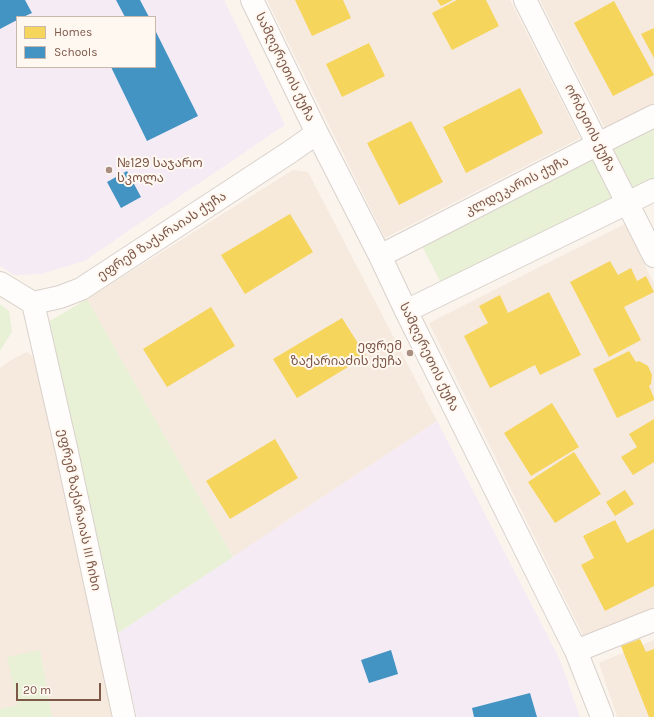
<!DOCTYPE html>
<html>
<head>
<meta charset="utf-8">
<style>
  body { margin:0 }
  #map { position:relative; width:654px; height:717px; overflow:hidden; background:#faf4ed; font-family:Karla,sans-serif }
  canvas { display:block }
  .legend { position:absolute; left:16px; top:16px; width:140px; height:52px; box-sizing:border-box; background:#fff8f1; border:1px solid #cbb8ad; margin:0; padding:5px 7px; list-style:none; font-size:12px; color:#7d5748 }
  .legend li { display:flex; align-items:center; gap:8px; height:20px }
  .legend b { width:20px; border:1px solid #cbb8ad }
  .scale { position:absolute; left:16px; top:683px; width:85px; height:18px; box-sizing:border-box; border:2px solid #7d5748; border-top:0; padding-left:5px; font-size:12px; line-height:14px; white-space:nowrap; color:#7d5748; -webkit-text-stroke:3px #fff8f1; paint-order:stroke }
</style>
</head>
<body>
<div id="map">
<canvas width="654" height="717"></canvas>
<ul class="legend">
<li><b style="height:11px;background:#f6d55c"></b>Homes</li>
<li><b style="height:11px;background:#4393c3"></b>Schools</li>
</ul>
<div class="scale">20 m</div>
</div>
<script>
const g = document.querySelector('canvas').getContext('2d');
g.lineJoin = 'round';
function fillPath(path, color) { g.fillStyle = color; g.fill(path, 'evenodd'); }
function stroke(path, color, width, dash) { g.strokeStyle = color; g.lineWidth = width; g.lineCap = dash ? 'butt' : 'round'; g.setLineDash(dash || []); g.stroke(path); }
function write(font, color, halo, rows, align = 'center') {
  g.font = font + ' Karla,"Noto Sans Georgian",sans-serif'; g.lineWidth = 4; g.setLineDash([]); g.textBaseline = 'middle'; g.strokeStyle = halo; g.fillStyle = color; for (const [text, x, y, turn = 0] of rows) {
    g.save(); g.translate(x, y); g.rotate((+turn || 0) * Math.PI / 180); g.textAlign = isNaN(turn) ? turn : align; if (halo) g.strokeText(text, 0, 0); g.fillText(text, 0, 0); g.restore();
  }
}
fillPath(new Path2D(`
  M267,0H510L580,138L385,238Z
  M540,0H654V104L605,128Z
  M293,170L308,172L437,421L233,557L87,299Z
  M625,224L654,284V608L584,637L429,323Z
  M27,352L35,359L115,717H52L40,651L18,705L0,709V368L13,359Z
  M654,640V717H617L599,663Z`), '#f6e9dd');
fillPath(new Path2D(`
  M0,0H224L285,125L84,261L41,274L14,275L0,266ZM17,17H155V67H17Z
  M437,421L560,660L580,717H137L118,633Z`), '#f5ebf5');
fillPath(new Path2D(`
  M654,128V180L443,287L422,246Z
  M87,299L233,557L118,633L48,322Z
  M0,304L9,311L12,332L0,351Z
  M40,650L52,717H0V709L18,705L7,657Z`), '#e8f1d6');
fillPath(new Path2D(`
  M295,0H343L351,18L312,36Z
  M437,0H453L441,6Z
  M457,0H486L499,26L452,50L432,13Z
  M614,1L654,75L613,96L574,23Z
  M654,28V58L641,34Z
  M369,43L385,76L342,97L326,64Z
  M520,88L543,133L466,173L443,127Z
  M411,121L443,182L399,205L367,143Z
  M290,214L313,252L245,294L221,255Z
  M610,261L618,275L631,268L637,281L646,276L654,292L624,307L641,340L609,357L570,282Z
  M549,292L581,355L540,375L535,365L490,388L464,336L488,323L479,306L500,295L508,313Z
  M211,307L235,346L167,387L143,349Z
  M342,318L366,356L297,398L273,359Z
  M629,351L636,362L639,361L648,366L652,375L651,384L649,386L654,398V400L617,418L593,369Z
  M552,403L579,447L531,476L504,433Z
  M654,419V462L633,475L621,457L637,447L629,434Z
  M275,439L298,478L230,519L206,481Z
  M574,452L601,494L555,523L528,482Z
  M625,490L634,504L615,516L606,502Z
  M615,520L627,543L654,529V586L605,611L581,565L594,558L583,536Z
  M640,639L646,652L654,649V716L653,717H649L621,646Z`), '#f6d55c');
fillPath(new Path2D(`
  M0,0H25L32,13L23,17H17V20L0,29Z
  M116,0H140L149,17H125Z
  M155,30L198,116L147,141L111,67H155Z
  M127,171L141,197L121,208L107,182Z
  M391,650L398,674L369,683L361,660Z
  M530,693L537,717H474L472,708Z`), '#4393c3');
const minor = new Path2D(`
  M252,0L317,133L380,256L406,311L576,651L602,717
  M525,0L654,256
  M380,256L598,144L654,116
  M0,283L33,303L60,297L81,289L290,152L317,133
  M33,303L67,452L124,717
  M406,311L654,190
  M576,651L654,620`);
stroke(minor, '#d9d1cb', 24);
stroke(minor, '#fefdfc', 22);
for (const [x, y, r, color] of [
  [109,170,4,"#a98e82"],
  [410,353,4,"#a98e82"]
]) { const dot = new Path2D(); dot.arc(x, y, r, 0, 2 * Math.PI); g.fillStyle = color; g.fill(dot); stroke(dot, '#fff8f1', 1.5); }
write('13px', '#7d5748', '#fff8f1', [
  ["სამღერეთის ქუჩა",285,67,64],
  ["ორბეთის ქუჩა",590,128,63],
  ["კლდეკარის ქუჩა",517,186,-27],
  ["ეფრემ ზაქარაიას ქუჩა",162,236,-33],
  ["სამღერეთის ქუჩა",429,357,64],
  ["ეფრემ ზაქარაიას III ჩიხი",79,510,78]
]);
write('13px', '#7d5748', '#fff8f1', [
  ["№129 საჯარო",117,163],
  ["სკოლა",117,178],
  ["ეფრემ",402,346,"right"],
  ["ზაქარიაძის ქუჩა",402,361,"right"]
], 'left');
</script>
</body>
</html>
